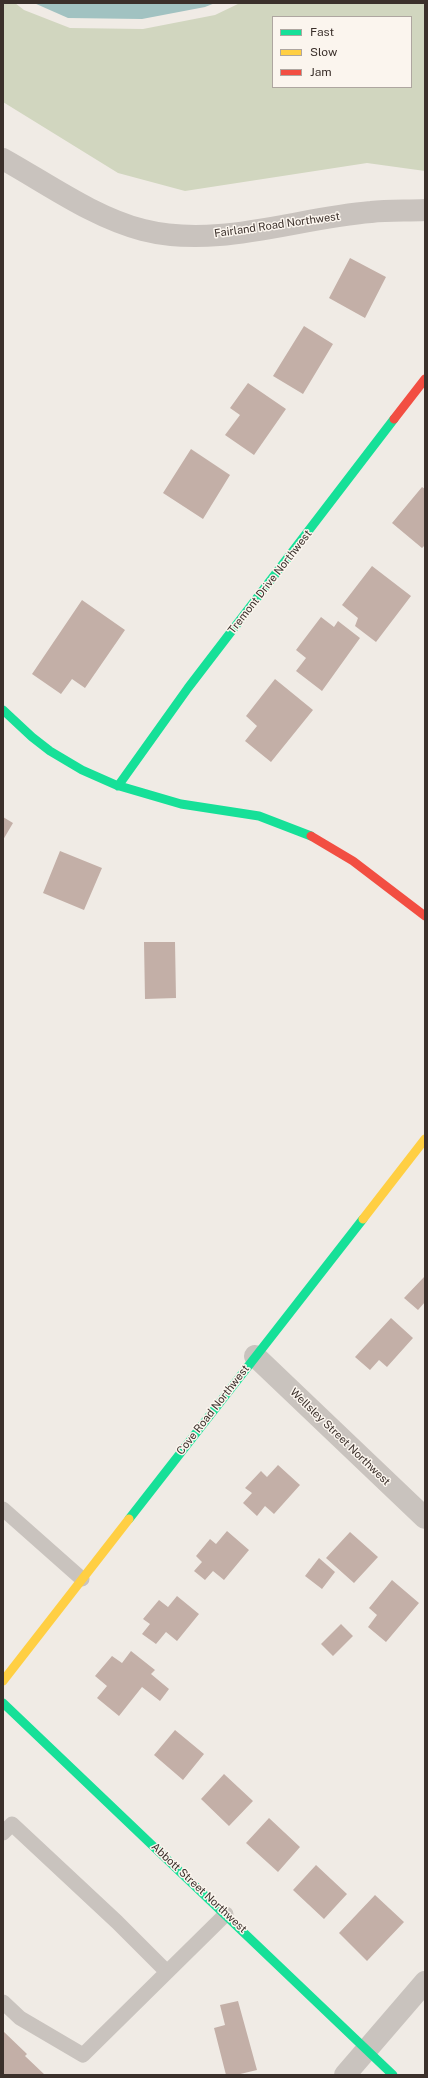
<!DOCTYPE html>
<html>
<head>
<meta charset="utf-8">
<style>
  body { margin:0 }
  #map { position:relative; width:428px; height:2078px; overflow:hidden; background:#f0ebe5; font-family:"Public Sans",sans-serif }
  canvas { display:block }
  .frame { position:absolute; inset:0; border:4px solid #3b302b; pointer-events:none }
  .legend { position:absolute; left:272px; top:16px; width:140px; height:72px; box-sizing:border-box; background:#fbf5ee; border:1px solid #aea6a0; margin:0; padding:5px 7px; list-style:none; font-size:12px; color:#3b302b }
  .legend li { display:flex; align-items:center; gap:8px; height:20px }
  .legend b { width:20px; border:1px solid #aea6a0 }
</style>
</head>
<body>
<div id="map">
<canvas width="428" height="2078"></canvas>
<div class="frame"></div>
<ul class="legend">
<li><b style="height:5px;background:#16e098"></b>Fast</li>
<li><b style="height:5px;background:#ffcf43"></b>Slow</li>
<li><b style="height:5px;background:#f24e42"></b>Jam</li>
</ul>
</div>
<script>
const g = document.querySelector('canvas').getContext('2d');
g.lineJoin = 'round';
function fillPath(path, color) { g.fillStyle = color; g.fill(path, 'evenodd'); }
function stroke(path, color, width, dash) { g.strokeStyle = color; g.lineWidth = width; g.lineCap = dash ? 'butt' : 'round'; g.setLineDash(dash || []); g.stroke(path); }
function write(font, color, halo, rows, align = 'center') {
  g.font = font + ' "Public Sans",sans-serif'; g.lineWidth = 3; g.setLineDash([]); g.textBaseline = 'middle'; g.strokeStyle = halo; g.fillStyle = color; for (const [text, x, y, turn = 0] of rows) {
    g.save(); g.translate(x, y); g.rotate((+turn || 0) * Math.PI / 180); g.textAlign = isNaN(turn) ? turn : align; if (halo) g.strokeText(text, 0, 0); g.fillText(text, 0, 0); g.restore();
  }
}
fillPath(new Path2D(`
  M3,3H15L24,10L70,28L143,29L215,15L240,3H425V171L367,163L185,191L118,173L3,102ZM273,17H411V87H273Z`), '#d1d6bf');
fillPath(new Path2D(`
  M34,3H215L205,7L142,19L68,18Z`), '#a1c2c1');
fillPath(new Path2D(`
  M350,258L386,277L365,318L329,298Z
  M304,326L333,344L303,394L273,376Z
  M248,383L286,409L254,455L225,435L240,415L230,408Z
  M191,449L230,475L203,519L163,493Z
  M422,487L425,489V545L422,548L392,523Z
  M372,566L411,596L376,642L355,626L358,618L342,605Z
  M82,600L125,630L85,688L72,679L61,694L32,674Z
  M321,617L334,627L338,621L360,638L322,691L296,671L306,658L296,650Z
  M275,679L313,710L271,762L245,741L257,726L246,716Z
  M3,817L13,823L3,840Z
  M60,851L102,868L84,910L43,893Z
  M144,942H175L176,998L145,999Z
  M425,1276V1302L418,1310L404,1298Z
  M391,1318L413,1338L387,1367L379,1360L370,1370L355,1357Z
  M278,1465L300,1485L274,1514L265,1506L257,1516L243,1503L252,1493L245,1488L261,1471L267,1477Z
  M227,1531L249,1550L224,1580L213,1571L205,1580L194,1571L202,1562L196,1556L210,1539L216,1544Z
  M350,1532L378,1557L354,1583L326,1558Z
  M319,1558L335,1572L322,1589L305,1576Z
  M392,1580L419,1603L386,1642L368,1627L377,1615L369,1608Z
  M177,1596L199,1614L177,1641L166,1632L156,1644L142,1634L150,1624L143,1619L159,1600L168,1607Z
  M341,1624L353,1636L333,1656L321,1644Z
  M131,1651L155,1670L151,1674L169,1689L160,1701L142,1687L119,1716L97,1698L107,1686L95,1676L112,1656L122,1663Z
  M175,1730L204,1754L183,1780L154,1755Z
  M224,1774L253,1801L229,1826L201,1799Z
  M269,1818L300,1847L278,1872L246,1843Z
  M316,1865L347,1894L324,1919L293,1890Z
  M375,1895L404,1922L367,1961L339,1933Z
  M238,2001L257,2070L236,2075H226L214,2028L225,2025L220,2005Z
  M3,2031L27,2054L25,2056L45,2075H3Z`), '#c3afa7');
stroke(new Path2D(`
  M3,1509L82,1579
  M3,1833L12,1824L117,1922L167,1972
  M3,2002L20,2018L83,2055L226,1914`), '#c9c3be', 15);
stroke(new Path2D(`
  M3,159C48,184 93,217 143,230C218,249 296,218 371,212C389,210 407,211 425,210
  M255,1356L425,1518
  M345,2075L425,1982`), '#c9c3be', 22);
stroke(new Path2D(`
  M3,710L32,737L50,751L82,770L116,785L181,804L259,816L311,836
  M118,786L188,688L394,419
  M129,1519L363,1219
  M3,1703L393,2075`), '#16e098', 9);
stroke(new Path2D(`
  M363,1219L425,1139
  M3,1681L129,1519`), '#ffcf43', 9);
stroke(new Path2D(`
  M394,419L425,379
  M311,836L353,861L425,916`), '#f24e42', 9);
write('11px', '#3b302b', '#fbf5ee', [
  ["Fairland Road Northwest",277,225,-8],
  ["Tremont Drive Northwest",270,582,-52],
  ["Cove Road Northwest",213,1410,-52],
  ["Wellsley Street Northwest",340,1437,44],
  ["Abbott Street Northwest",199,1888,43]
]);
</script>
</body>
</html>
